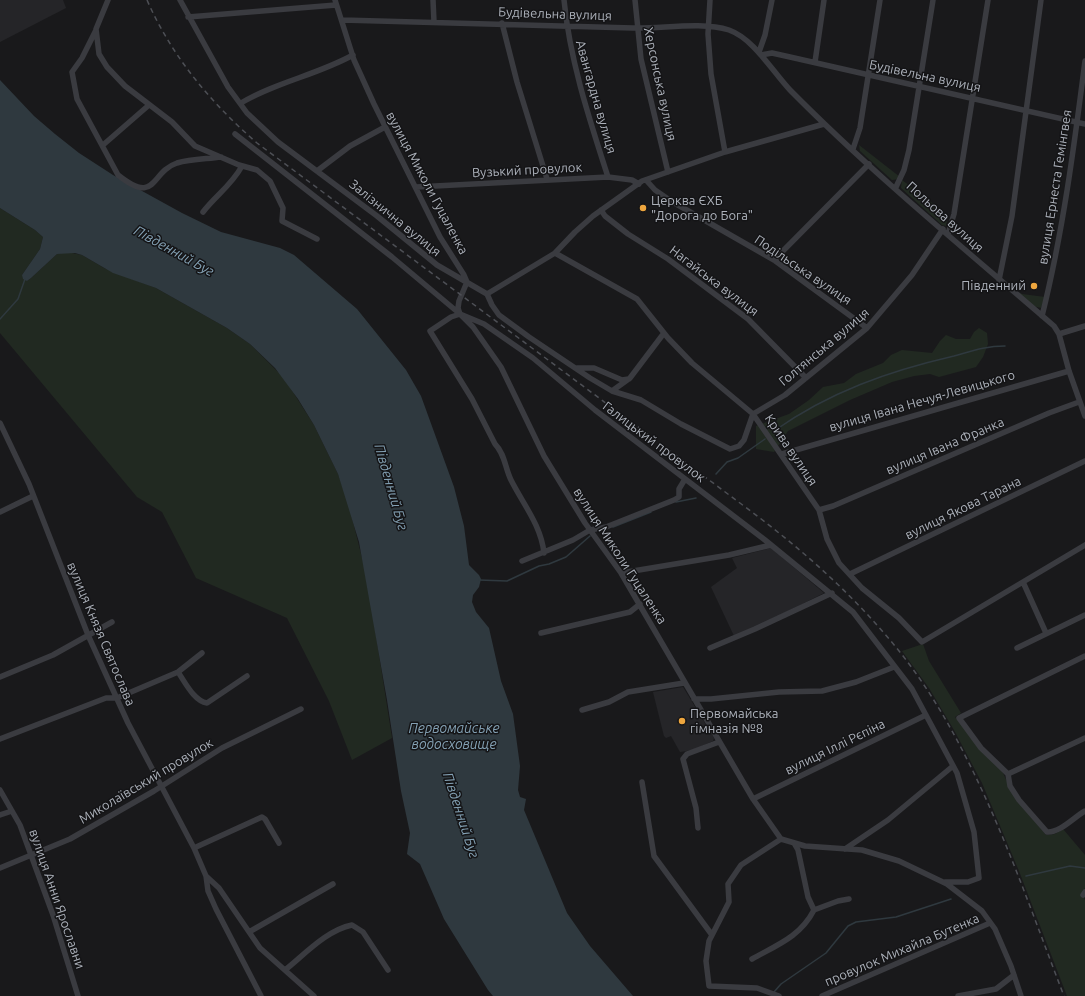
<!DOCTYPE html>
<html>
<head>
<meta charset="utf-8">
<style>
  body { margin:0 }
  canvas { display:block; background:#19191b }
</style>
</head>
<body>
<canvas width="1085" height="996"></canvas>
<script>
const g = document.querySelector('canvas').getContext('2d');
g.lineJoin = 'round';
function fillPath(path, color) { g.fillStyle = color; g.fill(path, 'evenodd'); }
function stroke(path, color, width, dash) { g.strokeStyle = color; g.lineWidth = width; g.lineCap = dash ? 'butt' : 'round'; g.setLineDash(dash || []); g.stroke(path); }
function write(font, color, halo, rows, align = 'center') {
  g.font = font + ' Ubuntu,sans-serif'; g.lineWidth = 3; g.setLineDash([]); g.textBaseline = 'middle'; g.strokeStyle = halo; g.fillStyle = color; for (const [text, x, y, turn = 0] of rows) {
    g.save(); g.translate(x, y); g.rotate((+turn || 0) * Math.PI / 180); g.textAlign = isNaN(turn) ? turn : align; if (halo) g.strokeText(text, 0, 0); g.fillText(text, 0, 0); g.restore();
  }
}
fillPath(new Path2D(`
  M0,0H63L66,8L0,42Z
  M771,548L824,593L735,638L711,587L737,568L732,558Z
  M683,687L714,738L713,741L693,750L680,752L671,736L666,738L664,736L653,692Z`), '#252528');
fillPath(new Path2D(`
  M859,145L900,177L899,179L892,180L860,151Z
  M902,180L948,215L946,226L942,225L901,188Z
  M0,208L35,230L43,237L40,249L22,275L27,281L31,278L57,254L67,252L82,255L106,269L156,288L227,328L250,344L284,378L314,425L338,474L348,502L367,578L392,738L352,760L329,701L287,618L196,578L162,512L137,497L0,333Z
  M1016,291L1022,294L1045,297L1041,308L1033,306Z
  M979,328L987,333L988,344L983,357L976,367L939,377L930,374L914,376L892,382L850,400L788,431L774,452L756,449V426L789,414L809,400L823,387L844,383L856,374L883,363L891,355L902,350L932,353L940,341L946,335L956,339H970L974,332Z
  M923,644L929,661L961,713L955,717L1003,773L1014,796L1046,835L1055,834L1063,829L1085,855V888L1082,894L1085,900V996H1067L1019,871L982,783L954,730L929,688L902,651Z`), '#212921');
fillPath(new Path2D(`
  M0,80L34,116L55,134L79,153L113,175L182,213L221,232L280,248L294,255L357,309L406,370L421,396L454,487L464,526L469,565L479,575L481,579L479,587L473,595L472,602L476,612L489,628L501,681L513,714L520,766L518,790L520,797L526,799L524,810L567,913L590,946L633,996H493L488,990L444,919L420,864L407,854L410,833L401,791L387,700L359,542L338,474L314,425L298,399L275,368L250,344L227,328L156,288L113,273L82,255L75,253L57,254L31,278L27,281L23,279L22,275L40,249L43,237L35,230L0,208Z`), '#2f393f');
stroke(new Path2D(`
  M0,319L18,299L25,279
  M774,431C829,392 889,371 954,356C972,351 985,346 1005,346
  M716,474L727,462L738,458L765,439
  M676,502L696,498
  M613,527L651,512
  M599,532L606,530
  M479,580L507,581L539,566L549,564L566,557L590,536
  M1026,876L1070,866L1085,868
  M774,992L781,984L826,953L848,926L856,922L896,917L951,899`), '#2f393f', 1.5);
stroke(new Path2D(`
  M108,0L96,29L99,54L107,67L125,86L172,122L195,146L239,165L257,170L270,181L283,208L282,221L317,239
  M180,0L228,87L247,113L278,142L377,216L437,265L487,294L492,305L499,315L529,337L590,378L612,391L641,400L681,424L730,449L739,446L744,440L753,414L785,395L867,328L912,275L943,229
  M335,0L354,60L374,104L440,237L464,275L467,282L459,301L458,308L460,314L473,327L501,367L544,456L585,523L621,573L753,799L781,839L805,846L862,850L899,861L947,884L982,911L995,929L1011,966L1021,996
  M433,0L434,22
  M564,0C570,61 589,118 608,177
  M635,0L641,59L668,172
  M710,0L708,34L711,74L725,152
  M188,17L336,5
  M342,20C439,22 536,25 633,28C662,29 701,21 729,30C754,39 772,71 790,90C873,174 965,249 1054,326L1059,334L1069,371L1085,416
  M502,23L517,82L547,179
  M96,30L82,58L72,72L77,99L118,175C157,206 150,172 177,163C191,159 207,159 221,157
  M759,52L765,35L772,0
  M761,55L772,53L790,57L1085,124
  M815,62L824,0
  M241,103C276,82 317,75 353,55
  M235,134L392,257L460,314L484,324L533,358L595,410L765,540L853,612L912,689L957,773L974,832L979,878L968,882H945
  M103,145L149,105
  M853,149L860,128L880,0
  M317,171L350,146L385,127
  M646,180L655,190L671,201L774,260L867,328
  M416,187L608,177L632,180L639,184
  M896,187L904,170L909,150L933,0
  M601,210L605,216L628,234L668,259L748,319L806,378
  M203,212C216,195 231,186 242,166
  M948,234L954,214L988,0
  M555,253L637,299L668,338L692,363L753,414L819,510L827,539L839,563L862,588L899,618L922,642L1085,545
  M774,260L869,164
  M999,280L1012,216L1041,0
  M487,294L555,253L575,232L593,216L642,181L725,152L824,124
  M460,314L451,317L430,331L472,399L495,444C505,454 505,468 511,480C523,504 541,525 544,553
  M1042,316C1063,232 1074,147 1085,61
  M1059,334L1085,326
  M577,368H594L622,380L629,379
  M612,391L630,378L664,333
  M0,423L29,484L88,635L128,723L194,848L206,876L208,891L216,909L261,996
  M782,454L1069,371
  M819,510L833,506L1049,413L1079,402
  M0,512L33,496
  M522,561L573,540L590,530L606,527L674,500L679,497V489L685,479
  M621,573L729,555L771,545
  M850,574L1085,461
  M1023,582L1046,633
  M541,633L630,612L640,604
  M710,648L755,629L832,593
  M1017,648L1085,615
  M1085,656L959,718L981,748L1008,774L1010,786L1019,800L1047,832C1060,833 1074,817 1085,811
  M178,672C185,682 194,701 207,703L247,676
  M0,677L53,655L112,622
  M694,699H711L779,692L822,691L856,682L894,667
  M582,710L609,702L628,692L684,683
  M0,739L106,698H117L178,672L202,653
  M1008,774L1085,738
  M642,782L654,856L712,935
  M0,790L20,825L53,915L78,996
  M753,799L926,715
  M0,815L12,811
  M698,828L696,808L683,759L687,754L719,742
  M194,848L262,817L265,819L279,843
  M845,849L888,820L953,766
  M0,868L70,839L154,791L222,748L301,709
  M206,876L219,888L260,948L314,996
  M1083,895L1085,892
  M814,910L838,901L849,899
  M249,932L333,884
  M752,959C777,945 800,937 814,910L808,897L798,850L794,843
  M285,970C305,954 327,930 352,925L363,932L388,970
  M779,996L757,988L709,986L706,961L709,941L729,902L728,884L741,865L781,839
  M822,996L990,923
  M958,996L996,989L1014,975`), '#3a3b40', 5.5);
stroke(new Path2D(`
  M147,0C172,57 211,103 257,143L752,512C805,552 853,595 895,646C975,743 1019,880 1064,996`), '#4d4f55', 1.5, [5, 4]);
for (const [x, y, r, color] of [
  [643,208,4,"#eea63e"],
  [1034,286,4,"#eea63e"],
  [682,721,4,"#eea63e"]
]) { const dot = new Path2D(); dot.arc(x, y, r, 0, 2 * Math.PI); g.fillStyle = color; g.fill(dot); stroke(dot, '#141416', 1.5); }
write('13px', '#acb1ba', '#141416', [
  ["Будівельна вулиця",555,14,2],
  ["Будівельна вулиця",925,76,12],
  ["Херсонська вулиця",660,84,78],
  ["Авангардна вулиця",596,97,74],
  ["Вузький провулок",527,170,-3],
  ["вулиця Миколи Гуцаленка",427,183,62],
  ["вулиця Ернеста Гемінгвея",1055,187,-81],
  ["Польова вулиця",945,217,42],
  ["Залізнична вулиця",395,218,39],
  ["Подільська вулиця",803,270,34],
  ["Нагайська вулиця",714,281,37],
  ["Голтянська вулиця",824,347,-40],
  ["вулиця Івана Нечуя-Левицького",922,401,-16],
  ["Галицький провулок",654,442,37],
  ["вулиця Івана Франка",945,446,-23],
  ["Крива вулиця",791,450,56],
  ["вулиця Якова Тарана",963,508,-26],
  ["вулиця Миколи Гуцаленка",620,556,57],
  ["вулиця Князя Святослава",101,634,67],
  ["вулиця Іллі Рєпіна",835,747,-26],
  ["Миколаївський провулок",146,781,-31],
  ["вулиця Анни Ярославни",57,899,71],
  ["провулок Михайла Бутенка",902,950,-23]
]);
write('13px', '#acb1ba', '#141416', [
  ["Церква ЄХБ",651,201],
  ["\"Дорога до Бога\"",651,216],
  ["Південний",1026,286,"right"],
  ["Первомайська",690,714],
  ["гімназія №8",690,729]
], 'left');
write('italic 14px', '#84a1b4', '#141416', [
  ["Південний Буг",174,251,29],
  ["Південний Буг",391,487,74],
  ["Первомайське",454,728],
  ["водосховище",454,744],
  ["Південний Буг",461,815,72]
]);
</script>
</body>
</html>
